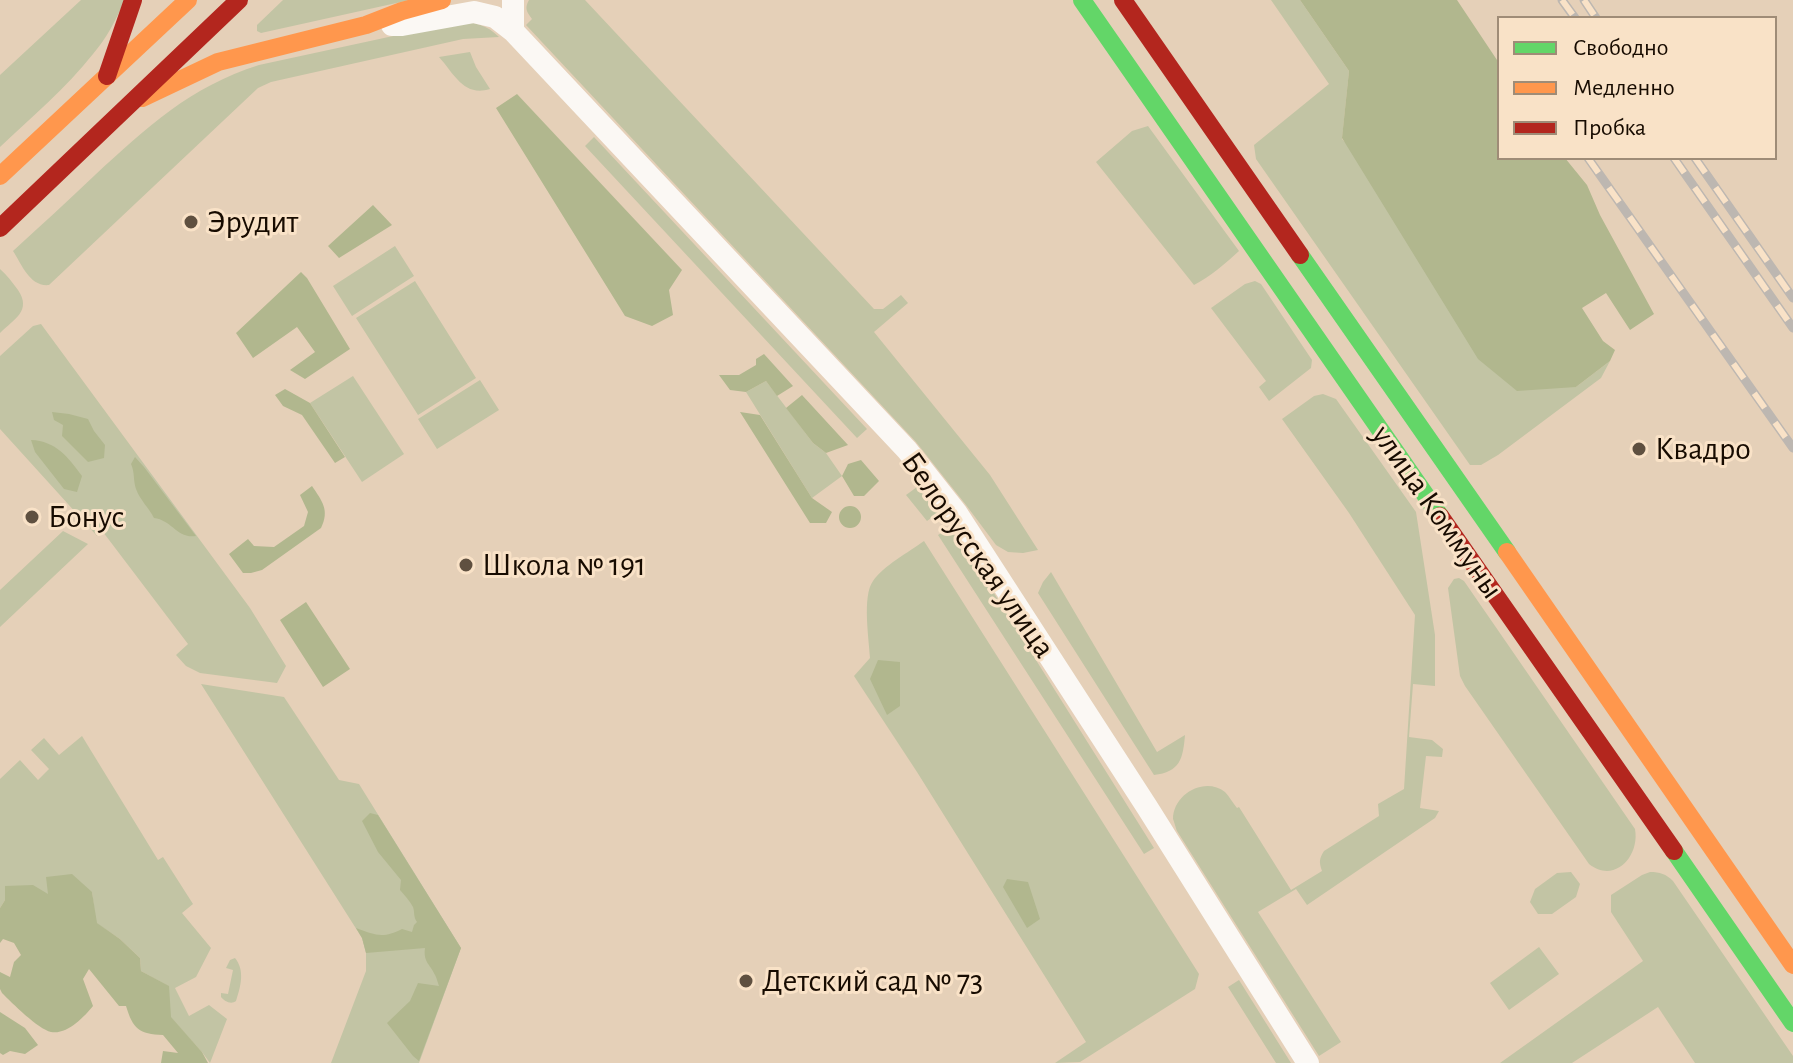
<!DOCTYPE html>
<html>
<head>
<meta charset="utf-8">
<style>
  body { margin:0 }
  #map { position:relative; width:1793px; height:1063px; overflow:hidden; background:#e5d0b8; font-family:"Alegreya Sans",sans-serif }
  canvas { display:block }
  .legend { position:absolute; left:1497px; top:16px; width:280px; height:144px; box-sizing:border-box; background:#f9e2c7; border:2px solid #9f8c77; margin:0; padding:10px 14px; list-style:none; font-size:24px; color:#170b00 }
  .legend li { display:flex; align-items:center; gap:16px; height:40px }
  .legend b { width:40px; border:2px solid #9f8c77 }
</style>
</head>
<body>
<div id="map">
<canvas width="1793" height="1063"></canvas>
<ul class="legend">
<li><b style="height:10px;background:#63d668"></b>Свободно</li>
<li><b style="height:10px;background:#ff974d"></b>Медленно</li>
<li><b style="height:10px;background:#b3261e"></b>Пробка</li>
</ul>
</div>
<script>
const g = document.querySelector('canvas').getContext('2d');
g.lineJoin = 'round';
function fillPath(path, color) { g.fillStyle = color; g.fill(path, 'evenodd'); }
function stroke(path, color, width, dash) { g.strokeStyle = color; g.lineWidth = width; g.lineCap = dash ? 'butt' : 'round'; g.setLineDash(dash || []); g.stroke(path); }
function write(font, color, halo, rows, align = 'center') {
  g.font = font + ' "Alegreya Sans",sans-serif'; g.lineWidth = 6; g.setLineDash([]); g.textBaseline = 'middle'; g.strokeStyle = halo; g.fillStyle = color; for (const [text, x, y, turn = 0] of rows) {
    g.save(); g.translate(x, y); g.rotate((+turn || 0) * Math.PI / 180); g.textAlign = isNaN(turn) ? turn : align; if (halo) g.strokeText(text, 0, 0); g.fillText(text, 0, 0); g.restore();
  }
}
fillPath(new Path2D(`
  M81,0H125C116,19 107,38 93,54C66,88 32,117 0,147V75Z
  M283,0H410L261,33L257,31V25Z
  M529,0H585L874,309H883L901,295L908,303L874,332L990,475L1038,550L1023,553L1008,552L996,545L966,505L916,442L526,25L532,19C527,12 524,9 529,0Z
  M1271,0H1300L1349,71L1342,139L1576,387L1610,361L1601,378L1498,455L1481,465H1470L1256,159L1254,145L1329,84Z
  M458,22C475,22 487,25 499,37L463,39L271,82L258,88L49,285C30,287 22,265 13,251C40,226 68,201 95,175C147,127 190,87 259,65Z
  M470,52L476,67L490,89C464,97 455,75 439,57Z
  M1148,126L1239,251C1225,264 1211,276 1194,285L1096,162L1132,131Z
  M594,137L867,429L857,438L585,146Z
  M395,246L414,276L352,316L333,286Z
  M0,269C7,275 12,282 18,290C32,311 14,319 0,333Z
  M415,281L476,378L418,415L356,318Z
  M1255,281L1261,284L1312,360L1311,368L1269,401L1259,387L1266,381L1211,308L1245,284Z
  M41,324L250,608L286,666L277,683L200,673L186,666L176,655L188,644L103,532L97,536L0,429V356L33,326Z
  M353,376L404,454L362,482L310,403Z
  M480,380L499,410L437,449L418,419Z
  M766,381L813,443L826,453L842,476L812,498L746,392Z
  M1323,394L1336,399L1416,512L1435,635V686L1413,684L1409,737L1432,740L1443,749L1442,757L1426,756L1420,808L1439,811L1435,818L1307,905L1296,889L1258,912L1341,1042L1319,1056L1177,831C1176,829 1174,821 1173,819C1173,794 1205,776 1225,792C1229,796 1233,803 1237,808L1239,807L1291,890L1322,871C1319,862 1319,859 1324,851L1379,816L1378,804L1404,789L1415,615L1349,513L1282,419L1314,396Z
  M917,487L938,513L927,521L906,495Z
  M949,528L970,555L1154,848L1144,854L938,535Z
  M63,531L88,544L0,627V590Z
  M924,541L1199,974L1195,989L1080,1062L1055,1063L1086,1042L917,772L854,676L870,658C869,639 862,596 873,581C883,566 909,552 924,541Z
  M1051,572L1157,752L1185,735C1183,759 1180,772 1154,775L1038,593L1043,582Z
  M1459,578L1464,581L1635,829C1640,857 1614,884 1589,864L1465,686L1460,676L1448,588L1454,579Z
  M201,684L284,697L339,780L359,784L461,948L419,1063H331L366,971V953L362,938Z
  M82,736L158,860L163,857L193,904L182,913L211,948L196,977L175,988L189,1016L209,1005L227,1019L210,1063L202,1052L170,1017L168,986L141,971L140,958L120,939L96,923L92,892L5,900L0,908V779L20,760L38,780L49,769L31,750L44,738L59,755Z
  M1571,872L1580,884L1576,897L1552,914H1538L1530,902L1535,889L1557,873Z
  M1650,872C1660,872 1666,874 1673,881L1793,1056V1063H1695L1658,1007L1572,1063H1500L1643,961L1611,912V895L1642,875Z
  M1539,947L1559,974L1509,1010L1490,983Z
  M235,958C245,970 241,986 236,1001C231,1005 224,1001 221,997V993L228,994L233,970L226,968L230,960Z
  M1239,980L1291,1063H1276L1228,987Z`), '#c2c4a4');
fillPath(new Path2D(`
  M1300,0H1457L1499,63V158H1565L1587,185L1600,215L1654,314L1630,330L1606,293L1582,308L1603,341L1615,350L1610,361L1576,387L1517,391L1478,359L1342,138L1349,71Z
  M517,94L682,270L669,290L673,315L652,326L625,316L496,108Z
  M373,205L392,225L339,258L328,246Z
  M301,272L307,278L350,349L305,379L290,370L315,352L297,327L253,358L236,333Z
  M764,354L793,386L777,396L766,381L746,392L730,390L719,375H739L756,365V359Z
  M285,389L310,403L345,457L335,463L302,415L283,406L275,395Z
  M802,395L848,445L826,453L813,443L786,408Z
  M52,412L69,414L88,419L94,431L105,445L104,458L88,462L62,436L63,425L54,420Z
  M740,412L760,415L812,498L832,512L826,523H810Z
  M31,440C56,441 68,457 82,476L77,492L64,489L35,452Z
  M135,457L144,467L196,536C177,539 172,520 154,518C149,508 140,500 136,489C133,480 135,473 131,464Z
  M861,460L879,481L864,496H854L842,476L848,464Z
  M312,486C322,501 330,510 321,528L262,570L251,573H243L229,554L248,539L254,546L274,547L304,526L308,512L300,495Z
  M839 517a11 11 0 1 1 22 0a11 11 0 1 1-22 0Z
  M306,602L350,669L323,687L280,620Z
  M878,660L900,662V706L887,715L870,679Z
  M370,813L378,815L461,948L419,1061L413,1056L387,1023L410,1001L418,983L439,986C439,986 436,976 435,975C430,964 423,962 425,948L366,953L362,938L356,928C375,935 383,939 402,929L412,932L414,925L417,922C413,916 415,913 413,907C410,901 405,896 400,890L401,880L378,852L362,821Z
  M72,874L92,892L97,923L120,939L140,958L141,971L169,986L171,1017L202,1052L208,1063H161L163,1051L178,1053L163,1035C139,1034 133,1029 126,1006H119L89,969L83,979L93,1006C84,1017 67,1035 51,1032C38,1029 12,1003 2,993L0,989V972L10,977L14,962L21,955L14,943L3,939L0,943V908L5,900V886L33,885L48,894L46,877Z
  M1007,879L1028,882L1040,919L1027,928L1003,887Z
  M0,1012L25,1028L38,1045L25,1054L10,1051L3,1055L0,1053Z`), '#b1b78e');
stroke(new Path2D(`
  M392,25H402L474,12L495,17L513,31L907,450L956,512L1147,807L1308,1063
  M513,31V0`), '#fbf8f4', 22);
stroke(new Path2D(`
  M1082,0L1440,516
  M1300,255L1507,552
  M1674,851L1793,1023`), '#63d668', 18);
stroke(new Path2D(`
  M142,98L218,62L366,25L402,11L442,0
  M0,176L188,0
  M1507,552L1793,965`), '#ff974d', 18);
stroke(new Path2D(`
  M1123,0L1300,255
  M107,76L133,0
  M0,228L239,0
  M1440,516L1674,851`), '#b3261e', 18);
const rail = new Path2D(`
  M1562,0L1575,18
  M1584,0L1596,18
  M1588,158L1793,448
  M1674,158L1793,328
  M1695,158L1793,298`);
stroke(rail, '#bdb7b1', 9);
stroke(rail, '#f9e2c7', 6, [18]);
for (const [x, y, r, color] of [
  [191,222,8,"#5f5040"],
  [1639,449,8,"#5f5040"],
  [32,517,8,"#5f5040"],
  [466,565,8,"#5f5040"],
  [746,981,8,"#5f5040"]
]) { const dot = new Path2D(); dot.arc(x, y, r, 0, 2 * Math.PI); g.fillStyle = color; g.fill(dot); stroke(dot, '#f9e2c7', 3); }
write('32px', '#170b00', '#f9e2c7', [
  ["Эрудит",207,222],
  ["Квадро",1655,449],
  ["Бонус",48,517],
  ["Школа № 191",482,565],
  ["Детский сад № 73",762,981]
], 'left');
write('32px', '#170b00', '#f9e2c7', [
  ["улица Коммуны",1437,512,55],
  ["Белорусская улица",978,555,55]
]);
</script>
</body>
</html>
